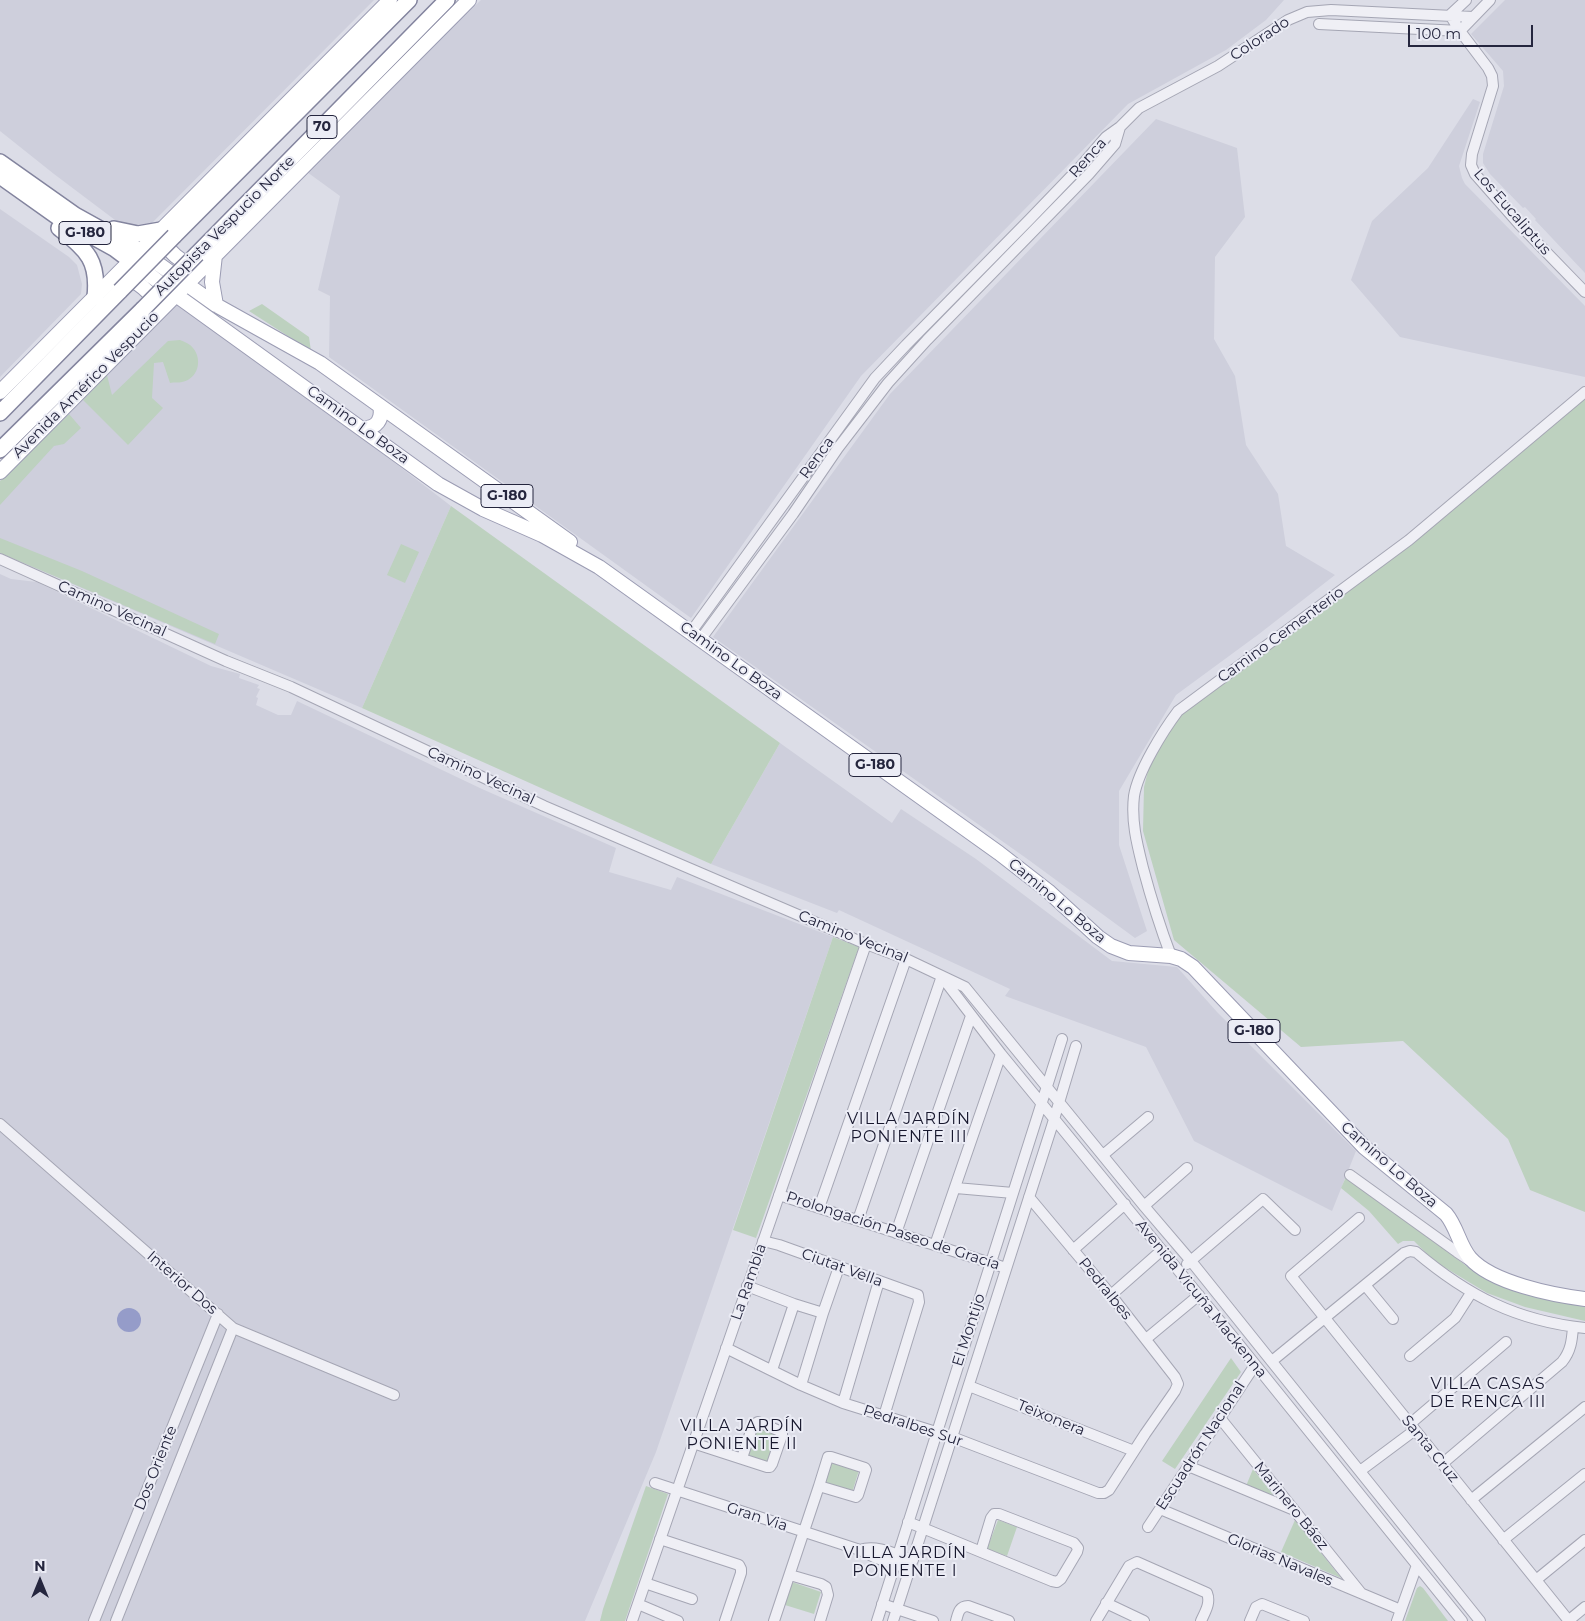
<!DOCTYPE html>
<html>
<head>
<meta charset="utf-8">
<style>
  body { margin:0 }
  #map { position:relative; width:1585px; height:1621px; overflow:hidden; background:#dcdde7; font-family:Montserrat,sans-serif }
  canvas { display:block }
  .north { position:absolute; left:15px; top:1556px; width:50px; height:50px; -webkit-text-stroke:4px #ebecf5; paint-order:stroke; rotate:0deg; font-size:14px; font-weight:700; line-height:20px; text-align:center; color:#25263e }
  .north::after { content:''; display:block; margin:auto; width:18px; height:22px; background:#25263e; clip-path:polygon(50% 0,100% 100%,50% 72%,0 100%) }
  .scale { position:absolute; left:1408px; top:25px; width:125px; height:22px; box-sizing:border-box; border:2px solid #25263e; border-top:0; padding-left:6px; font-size:15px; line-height:18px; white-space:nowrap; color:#25263e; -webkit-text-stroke:4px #ebecf5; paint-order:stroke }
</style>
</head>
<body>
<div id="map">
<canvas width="1585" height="1621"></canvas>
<div class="north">N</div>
<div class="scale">100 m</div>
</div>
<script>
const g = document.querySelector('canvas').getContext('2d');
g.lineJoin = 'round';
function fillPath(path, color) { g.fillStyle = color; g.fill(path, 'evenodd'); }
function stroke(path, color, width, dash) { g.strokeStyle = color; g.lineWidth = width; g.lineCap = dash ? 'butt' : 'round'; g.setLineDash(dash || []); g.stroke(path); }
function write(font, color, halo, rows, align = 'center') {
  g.font = font + ' Montserrat,sans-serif'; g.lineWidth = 4; g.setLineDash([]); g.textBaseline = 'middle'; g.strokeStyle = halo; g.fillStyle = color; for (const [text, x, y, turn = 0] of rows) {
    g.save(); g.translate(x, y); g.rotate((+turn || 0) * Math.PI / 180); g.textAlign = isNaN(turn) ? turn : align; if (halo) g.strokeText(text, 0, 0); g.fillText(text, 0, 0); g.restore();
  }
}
fillPath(new Path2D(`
  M0,0H374L152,223L123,226L54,174L0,131Z
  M481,0H1284L1266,20L1226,50L1128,104L861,376L691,618L329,357L330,296L318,290L340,196L307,172L418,60Z
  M1505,0H1585V273L1535,220L1536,219L1525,207L1523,208L1490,174L1483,163V154L1504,86L1503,71L1471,34Z
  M1473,99L1480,102L1459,166L1462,178L1465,184L1585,306V377L1400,337L1351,280L1372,221L1428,168Z
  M1156,119L1237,148L1245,217L1215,257L1214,339L1235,376L1246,445L1278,494L1286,546L1335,575L1259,634L1176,695L1119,791V845L1147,931L1135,938L1026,858L713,637L890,394Z
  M0,209L69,257L77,265L82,284L81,294L0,377Z
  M177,304L292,384L451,506L362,708L0,553V481L69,414Z
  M0,574L11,579L37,582L211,666L240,674L239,678L259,685L257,688L260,689L256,697L258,698L256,705L278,715H291L297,701L482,789L616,848L609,872L671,890L677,877L833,937L656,1452L585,1621H0Z
  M780,743L892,823L901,809L976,859L1112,961L1177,967L1217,1012L1356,1151L1332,1211L1194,1141L1146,1047L1005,996L1010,989L839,910L837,913L711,864Z`), '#cecfdc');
fillPath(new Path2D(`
  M262,304L309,337L311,351L249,311Z
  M180,340C185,342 190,344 193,348C203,360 198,379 182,382C179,383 174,382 170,383L163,362L154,363L152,398L163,408L128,445L83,400L107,375L112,395L168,341Z
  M1585,393V1212L1530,1190L1508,1139L1403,1041L1301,1047L1174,940L1143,831L1144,787L1149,767L1170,724L1189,704L1410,545Z
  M69,414L81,428L64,444L54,446L0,505V481Z
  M451,506L780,743L711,864L362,708Z
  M0,538L82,571L219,634L215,644L0,553Z
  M401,544L419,552L405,583L387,575Z
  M833,937L859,947L756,1238L733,1230Z
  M1346,1177L1468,1267L1517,1291L1585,1304V1321L1525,1307L1487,1293L1434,1261L1414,1241H1403L1398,1244L1369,1211L1341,1188Z
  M1231,1358L1241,1372L1175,1469L1162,1461Z
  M755,1427L778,1434L768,1463L746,1456Z
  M830,1461L859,1470L852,1493L823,1484Z
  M1253,1469L1279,1502L1246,1486Z
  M646,1486L668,1494L625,1621H600L603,1609Z
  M998,1520L1017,1527L1007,1556L987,1549Z
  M1295,1520L1341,1578L1281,1552Z
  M792,1582L821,1592L814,1614L785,1605Z
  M1420,1586L1423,1588L1448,1621H1405L1417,1588Z`), '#bdd1bf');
fillPath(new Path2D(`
  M117 1320a12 12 0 1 1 24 0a12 12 0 1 1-24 0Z`), '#959cc9');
const minor = new Path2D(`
  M1450,15L1460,31L1488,68L1492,76L1493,86L1472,154L1471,165L1475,174L1519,224L1585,292
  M1450,15L1466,0
  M1319,24L1460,31L1490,0
  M0,559L226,661L291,687L544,806L866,944L906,959L965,987L1144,1206L1191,1261L1480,1621
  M691,632L875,378L906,345L1030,219L1081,166L1106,137L1120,127L1139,108L1218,66L1288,20L1307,12L1331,10L1473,17
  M700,640L793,514L838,448L888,383L927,340L1089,174L1115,144L1120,127
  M1171,956C1160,927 1151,898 1143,868C1137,844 1131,821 1134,796C1138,771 1163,731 1178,711L1409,540L1585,392
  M942,977L1001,1054L1233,1337L1462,1621
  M0,1124L233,1328L394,1395
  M1103,1155L1148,1117
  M1350,1175L1457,1252L1469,1260
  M956,1188L1013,1193
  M779,1195L1006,1268
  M1144,1206L1187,1168
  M819,1208L906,959
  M1359,1218L1291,1276L1569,1621
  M858,1220L942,976
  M896,1233L971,1016
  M763,1241L779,1245L918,1295L919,1302L884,1416
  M935,1245L1001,1054
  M1073,1250L1125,1204
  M1187,1264L1263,1199L1295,1230
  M1365,1285L1393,1319
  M747,1286L794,1304L823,1313
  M1111,1295L1162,1250
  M1146,1339L1199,1295
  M726,1348L801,1385L843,1403L952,1437L1098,1493H1104L1109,1490L1145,1434L1175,1391L1178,1384L1175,1377L1111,1295L1029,1197
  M1410,1356L1455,1318L1471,1293
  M1272,1361L1404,1253L1410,1251L1416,1252C1468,1296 1517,1321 1585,1328
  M772,1370L794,1304
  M801,1385L823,1313L839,1267
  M969,1386L1134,1451
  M843,1403L879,1281
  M1220,1418L1361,1593
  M1410,1424L1506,1342
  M693,1443L767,1467H770L772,1464L782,1435V1432L758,1422L753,1425L742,1458
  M828,1457H831L865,1468L866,1470L858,1495L856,1497L819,1486Z
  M1442,1464L1562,1362C1571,1351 1572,1340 1573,1327
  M1188,1466L1294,1510
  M1360,1471L1415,1430
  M655,1483L860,1550L876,1558L910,1569
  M1471,1500L1585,1407
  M1160,1509L1401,1610
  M908,1522L1052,1581L1057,1582L1061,1579L1077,1552L1078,1548L1074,1543L999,1514H994L991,1518L981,1551
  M1148,1527L1255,1365
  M660,1539L739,1565L741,1569V1573L725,1621
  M1503,1540L1585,1474
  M860,1550C877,1544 897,1555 913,1560
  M790,1575L821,1584L826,1587L828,1595L820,1621
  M1536,1580L1585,1540
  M645,1583L692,1599
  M1106,1603L1144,1621
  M638,1604L678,1621
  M882,1604L933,1621
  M94,1621L218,1314
  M116,1621L233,1328
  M632,1621L866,944
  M774,1621L819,1486
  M877,1621L1062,1039
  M893,1621L1052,1126L1076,1046
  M956,1621C958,1614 959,1606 968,1606L1009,1621
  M1096,1621L1129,1566L1137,1562L1207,1593C1211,1603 1205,1612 1201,1621
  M1250,1621L1256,1607L1262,1604L1304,1621
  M1397,1621L1417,1565
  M1568,1621L1585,1607`);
const major = new Path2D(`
  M163,236C167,252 181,263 197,266
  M143,253L216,305L320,363L570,542
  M215,255L212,282L216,305
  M134,263L176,295L438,484L483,509L542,535L599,567L999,853L1048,891L1098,937L1111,946L1129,953L1171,956L1181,959L1193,967L1364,1147L1446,1214C1457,1227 1459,1245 1470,1258C1492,1283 1553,1295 1585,1299
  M121,276C138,281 151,292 159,308
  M0,392L390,0
  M362,428C377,429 383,419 380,406
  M0,472L469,0`);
const highway = new Path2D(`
  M0,162L75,215L140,251
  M0,176L59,218L115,249L131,261
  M59,228C86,250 99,259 95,297
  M114,229L138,234L161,230
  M174,236L409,0
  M197,254L447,0
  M0,413L120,291
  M0,450L143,309`);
stroke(minor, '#a5a6b4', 12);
stroke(major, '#9b9cb3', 16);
stroke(highway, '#83849e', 18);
stroke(minor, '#efeff5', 10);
stroke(major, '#fff', 14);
stroke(highway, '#fff', 15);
const highwayBridge = new Path2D(`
  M120,291L174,236
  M143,309L197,254`);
stroke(highwayBridge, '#83849e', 18, []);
stroke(highwayBridge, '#fff', 15);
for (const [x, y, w] of [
  [322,127,30],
  [85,233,52],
  [507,496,52],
  [875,765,52],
  [1254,1031,52]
]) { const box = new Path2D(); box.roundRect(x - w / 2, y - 11.5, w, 23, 4); g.fillStyle = '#ebecf5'; g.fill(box); stroke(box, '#25263e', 1); }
write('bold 14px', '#25263e', null, [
  ["70",322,127],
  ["G-180",85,233],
  ["G-180",507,496],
  ["G-180",875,765],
  ["G-180",1254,1031]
]);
write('15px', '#25263e', '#ebecf5', [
  ["Colorado",1260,39,-33],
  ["Renca",1088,158,-48],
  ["Los Eucaliptus",1512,212,49],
  ["Autopista Vespucio Norte",225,226,-45],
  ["Avenida Américo Vespucio",86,385,-45],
  ["Camino Lo Boza",358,425,36],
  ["Renca",817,458,-54],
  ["Camino Vecinal",112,609,24],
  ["Camino Cementerio",1281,635,-36],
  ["Camino Lo Boza",731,661,36],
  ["Camino Vecinal",481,776,25],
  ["Camino Lo Boza",1057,901,40],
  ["Camino Vecinal",853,937,22],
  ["Camino Lo Boza",1389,1165,41],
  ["Prolongación Paseo de Gracía",893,1231,18],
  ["Ciutat Vella",842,1268,20],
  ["La Rambla",749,1282,-71],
  ["Interior Dos",182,1283,41],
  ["Pedralbes",1105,1289,51],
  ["Avenida Vicuña Mackenna",1201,1299,51],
  ["El Montijo",969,1330,-72],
  ["Teixonera",1051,1418,22],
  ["Pedralbes Sur",913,1426,18],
  ["Escuadrón Nacional",1201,1446,-57],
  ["Santa Cruz",1430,1449,51],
  ["Dos Oriente",156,1468,-68],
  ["Marinero Báez",1291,1506,51],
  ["Gran Via",757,1517,18],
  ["Glorias Navales",1280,1560,23]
]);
g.letterSpacing = '1px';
write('16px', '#18182e', '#ebecf5', [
  ["VILLA JARDÍN",909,1119],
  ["PONIENTE III",909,1137],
  ["VILLA CASAS",1488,1384],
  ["DE RENCA III",1488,1402],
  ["VILLA JARDÍN",742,1426],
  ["PONIENTE II",742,1444],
  ["VILLA JARDÍN",905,1553],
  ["PONIENTE I",905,1571]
]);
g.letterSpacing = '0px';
</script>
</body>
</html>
